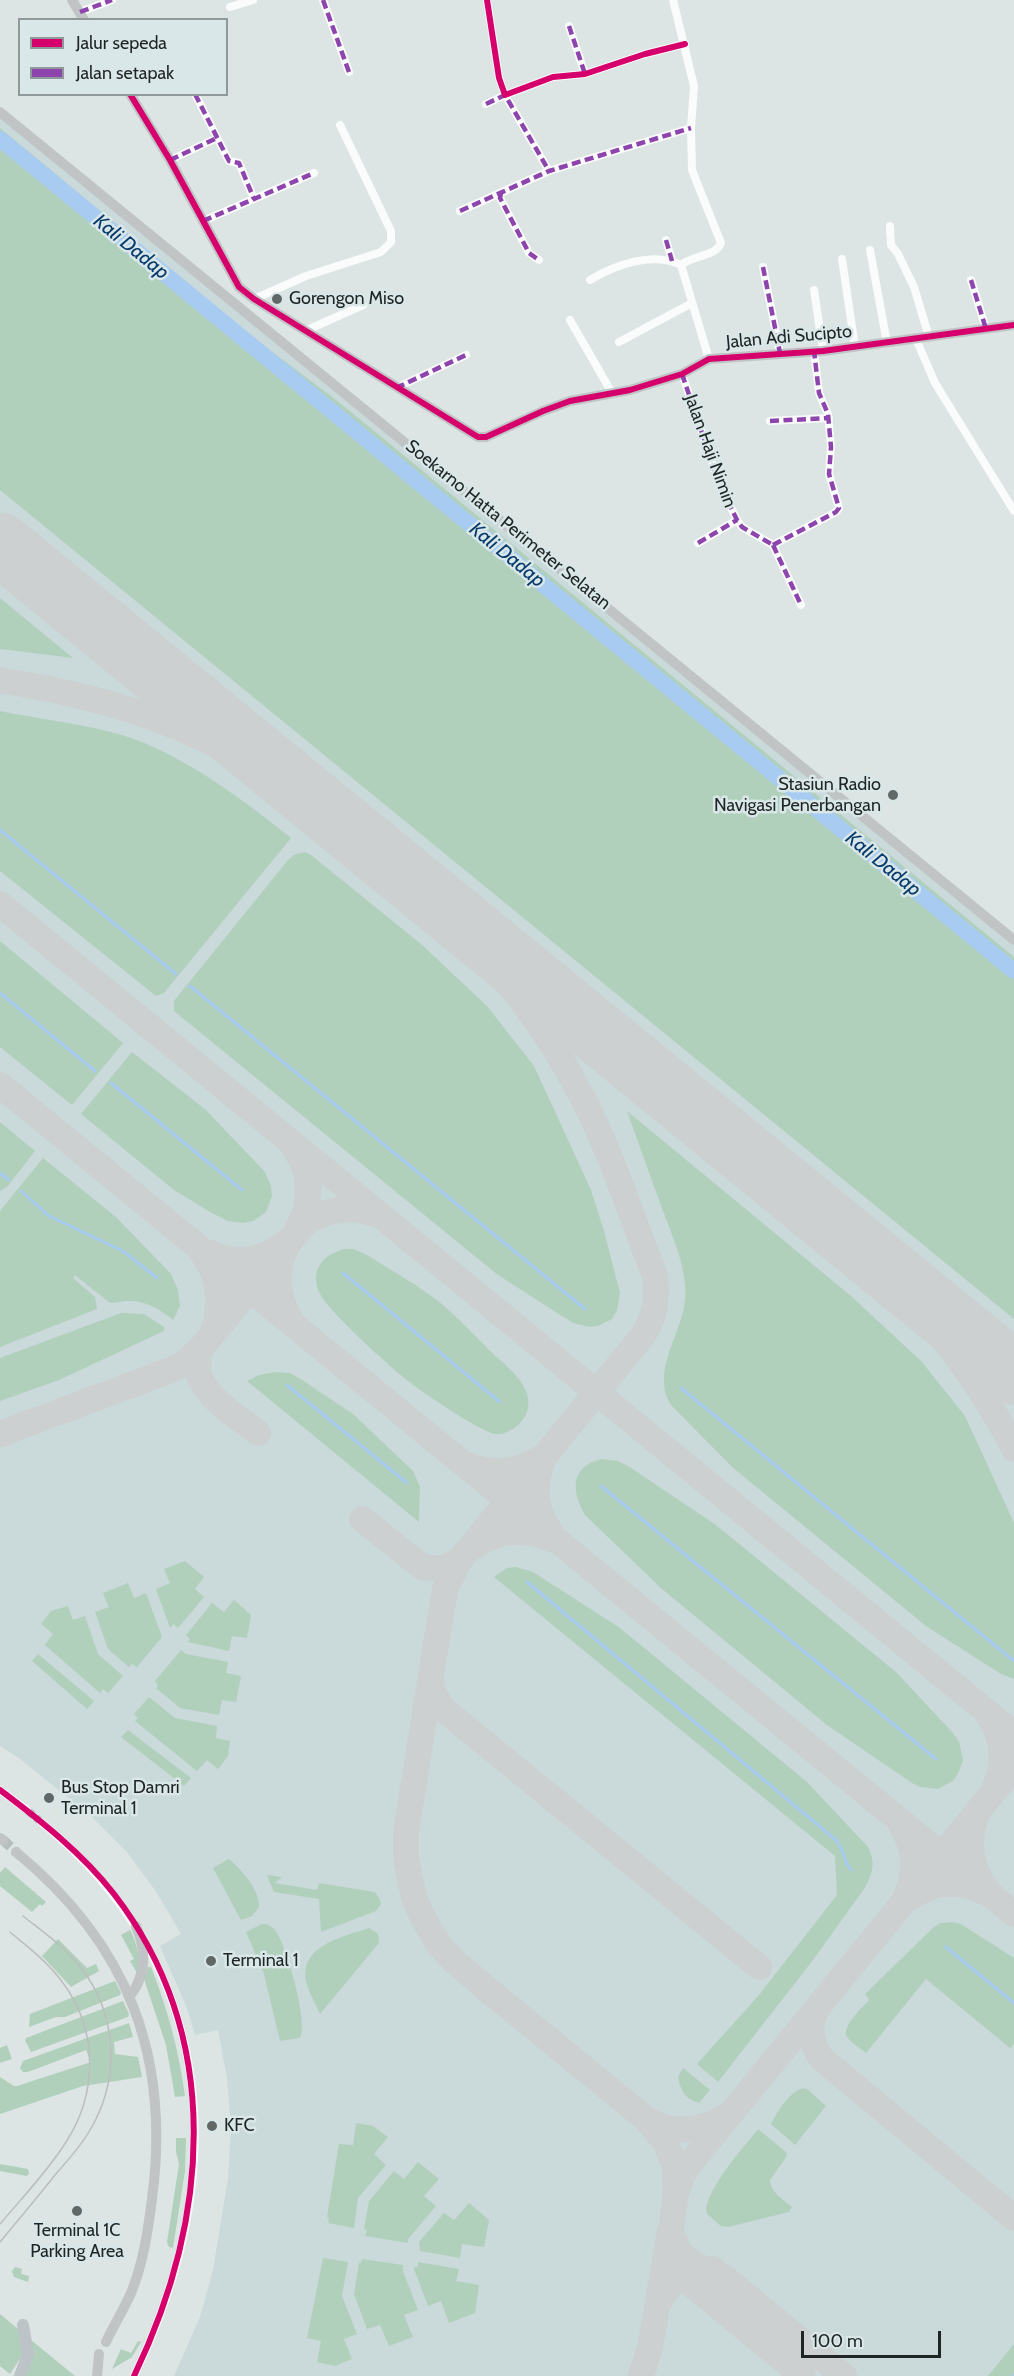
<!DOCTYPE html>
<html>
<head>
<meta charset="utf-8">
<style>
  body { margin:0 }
  #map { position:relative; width:1014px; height:2376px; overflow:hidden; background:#dce4e4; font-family:Cabin,sans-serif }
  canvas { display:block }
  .legend { position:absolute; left:18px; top:18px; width:210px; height:78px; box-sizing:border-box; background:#d9e7e8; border:2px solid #8f999a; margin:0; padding:8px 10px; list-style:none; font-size:18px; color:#1f2424 }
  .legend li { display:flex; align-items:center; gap:12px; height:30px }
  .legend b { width:30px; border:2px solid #8f999a }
  .scale { position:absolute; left:801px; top:2331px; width:140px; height:27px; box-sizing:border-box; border:3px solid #1f2424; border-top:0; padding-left:8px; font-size:18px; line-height:21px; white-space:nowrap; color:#1f2424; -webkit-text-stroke:4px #d9e7e8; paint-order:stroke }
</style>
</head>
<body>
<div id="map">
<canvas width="1014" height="2376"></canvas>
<ul class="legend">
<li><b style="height:8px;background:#d6006c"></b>Jalur sepeda</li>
<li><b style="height:8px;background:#8e44ad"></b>Jalan setapak</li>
</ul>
<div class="scale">100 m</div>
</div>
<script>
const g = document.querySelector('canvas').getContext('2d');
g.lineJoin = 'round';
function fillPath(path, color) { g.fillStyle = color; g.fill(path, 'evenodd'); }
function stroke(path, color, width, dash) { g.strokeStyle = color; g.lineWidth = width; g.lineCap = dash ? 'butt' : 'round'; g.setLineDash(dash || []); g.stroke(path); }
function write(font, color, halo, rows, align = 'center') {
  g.font = font + ' Cabin,sans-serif'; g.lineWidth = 5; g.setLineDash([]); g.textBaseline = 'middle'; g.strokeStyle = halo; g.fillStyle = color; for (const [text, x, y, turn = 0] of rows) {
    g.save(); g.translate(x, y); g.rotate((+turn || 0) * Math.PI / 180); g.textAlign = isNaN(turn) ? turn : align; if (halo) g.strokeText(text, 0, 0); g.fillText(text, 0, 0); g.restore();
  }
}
fillPath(new Path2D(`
  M0,117L1014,945V2376H174L200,2317L213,2270L228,2178L231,2128L227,2078L218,2030L195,2035L187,2008L160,1946L181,1934L157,1893L127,1852L92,1817L20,1759L0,1746Z`), '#cad9da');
fillPath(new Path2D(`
  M0,128L254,338L340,403L1014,957V1319L0,490Z
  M0,598L73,658L0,649Z
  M0,711C39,719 85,724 122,735C181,753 244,800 291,838L164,993L156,996L0,871Z
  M305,852L311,855L421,944L487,1006L534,1066L591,1190L604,1231L620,1293L617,1310L612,1319L598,1326L590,1327L573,1323L498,1275L174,1011V1001L288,860L294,855Z
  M0,941L123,1043L72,1105L0,1047Z
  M132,1052L206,1110L265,1172L271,1186L272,1196L266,1212L253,1221L243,1223L228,1221L212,1213L174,1190L81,1114Z
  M627,1111L851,1296L922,1362L965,1416L1014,1523V1679L1001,1674L926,1626L732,1467L671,1405C650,1372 682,1334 685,1300C688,1270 673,1238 663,1211C651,1178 639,1145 627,1111Z
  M0,1122L35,1151L7,1187L0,1191Z
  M43,1158L116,1217L171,1274L178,1290L180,1306L173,1320C160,1309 146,1301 129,1301C122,1301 116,1303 110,1303L75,1275L73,1278L95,1297L97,1309L0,1347V1211Z
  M345,1249H354L367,1255C392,1271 420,1286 443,1305C459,1319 474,1335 489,1350C505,1365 536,1387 527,1412C523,1424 507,1436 495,1434C481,1432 414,1387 402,1376C385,1362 326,1309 319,1292C310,1270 323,1254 345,1249Z
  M121,1313L144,1314L164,1327V1331L59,1380L0,1401V1358Z
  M276,1372L290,1373L299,1378L353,1414L413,1471L420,1487L419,1522L247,1381L259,1375Z
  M601,1459L618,1461L628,1466L716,1525L896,1672L952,1732L959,1742L963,1760L958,1774L953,1781L938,1789L920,1787L912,1783L827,1725L662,1589L585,1515C572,1492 569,1467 601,1459Z
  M185,1561L204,1577L195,1589L204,1597L178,1628L174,1624L170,1628L156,1589L170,1583L164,1569Z
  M516,1567L533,1572L620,1628L807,1782L868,1847C876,1863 873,1874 864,1889L813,1960L718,2082L697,2064L759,1995L837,1895L835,1856L494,1577L507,1568Z
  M128,1583L134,1598L146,1593L162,1637L137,1667L132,1664L129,1667L108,1649L95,1612L109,1607L103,1593Z
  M234,1600L251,1615L247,1638L232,1636L229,1651L188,1642L190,1639L186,1635L212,1603L224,1612Z
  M68,1606L73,1620L85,1616L98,1654L123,1676L108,1693L103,1689L100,1693L45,1645L53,1634L41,1624L51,1611Z
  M181,1650L186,1654L228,1662L226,1673L241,1676L236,1702L222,1700L219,1715L180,1708L156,1688L158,1685L155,1681Z
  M38,1654L94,1701L87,1709L32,1661Z
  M149,1697L175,1718L217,1726L216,1738L230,1741L228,1756L218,1769L207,1760L197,1771L135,1721L138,1718L134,1714Z
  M128,1730L191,1778L184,1786L121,1737Z
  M229,1859C240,1868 261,1891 259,1907L252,1916L241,1920L213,1868Z
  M5,1867L46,1902L42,1906L40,1904L32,1912L0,1886V1873Z
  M267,1875L282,1877L275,1883L317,1890L319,1883L375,1892L379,1898L381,1904L376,1911L321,1932L319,1899L274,1892Z
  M953,1922L961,1924L1014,1958V2044L1010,2048L926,1979L866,2053C860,2048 851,2043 847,2037C841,2026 863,2007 869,2000L865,1994L933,1928L940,1923Z
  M262,1924C267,1924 271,1925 275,1930C286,1944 309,2023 300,2038L280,2041L264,1974L246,1932Z
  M369,1928L378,1934L379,1943L320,2014C315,2003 306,1987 305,1975C305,1943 347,1936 369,1928Z
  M130,1930C138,1946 140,1956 137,1973L130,1961L134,1959L121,1935Z
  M58,1939L87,1968L96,1964L99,1971L71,1987L42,1956Z
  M148,1967H151C168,2010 179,2051 185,2096L175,2097L166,2045L144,1979Z
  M115,1981L121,1993L120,1995L65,2017H56L29,2027L30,2014Z
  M123,2001L129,2014L128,2017L31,2052L25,2040L26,2038Z
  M129,2023L133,2037L114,2042L115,2054L138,2057L142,2077L83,2086L0,2114V2077L14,2086H17L91,2062L86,2050L28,2072H23L20,2068L23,2061Z
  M7,2045L12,2059L0,2063V2048Z
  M683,2068L710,2090L699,2103C686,2100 680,2090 678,2077Z
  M803,2088L807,2089L826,2106L795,2145L771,2124C777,2112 789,2092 803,2088Z
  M356,2123L373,2126L388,2137L374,2154L386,2165L358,2198L354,2228L328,2223L329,2217H327L339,2144L353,2145Z
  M758,2129L786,2152L787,2156L770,2180C771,2193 783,2199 792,2207L789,2212L728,2227L721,2226L707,2214C702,2193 745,2146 758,2129Z
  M176,2138H186L185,2171L173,2248L169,2247L167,2242L179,2164L176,2152Z
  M418,2162L439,2179L424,2196L436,2206L408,2239V2243L365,2236L367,2230L364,2229L369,2201L394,2171L404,2179Z
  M0,2164L28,2169L29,2174L27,2176L0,2171Z
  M469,2203L489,2220L484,2247L462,2244L460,2258L420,2251L419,2242L444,2213L454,2220Z
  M323,2258L348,2262L342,2296L357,2334L344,2339L352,2359L335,2366L317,2362L321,2341L307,2338Z
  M362,2259L403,2265V2271L418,2310L404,2315L413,2337L389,2346L380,2325L367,2329L354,2294L359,2263H361Z
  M418,2262L459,2269L456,2281L479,2285L475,2313L449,2323L441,2301L428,2306L414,2269V2267H418Z
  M15,2267L22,2269L21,2274L29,2276L28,2282L14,2277L12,2271Z
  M0,2314L18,2329L23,2354L10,2374L0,2366Z
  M31,2340L75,2376H25Z
  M138,2341L141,2342L132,2357L112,2369L121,2349L131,2353Z
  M1014,2344V2376H988Z`), '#b1d0bc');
stroke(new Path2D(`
  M0,830L176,974
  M190,986L585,1309
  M0,993L95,1071
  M111,1083L242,1190
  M0,1173L9,1180
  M21,1191L49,1216L123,1251L157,1278
  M343,1273L500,1402
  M287,1385L407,1483
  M681,1388L1014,1661
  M601,1486L936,1759
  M527,1582L836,1840C845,1850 844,1863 851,1870
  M946,1947L1014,2003
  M1013,2376L1014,2375`), '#a8cbf2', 3);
stroke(new Path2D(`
  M0,139L1014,971`), '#a8cbf2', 16);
stroke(new Path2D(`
  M0,680C74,692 147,710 214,744C252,763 288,786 324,809
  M392,864C470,936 532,1000 581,1095C612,1153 631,1216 655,1276C658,1298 655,1315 644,1334L460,1560L445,1589L406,1831V1859L414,1897L423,1918L439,1945L453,1960L487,1989L646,2119L666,2143L675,2168L676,2192L671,2232L679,2252L693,2264L725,2278L844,2376
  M0,904L1014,1734
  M0,1085L1014,1914
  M295,1149C313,1176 312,1203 297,1230
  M840,1231C912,1298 969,1360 1014,1449
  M210,1253C238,1267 267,1259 290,1239C275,1266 274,1293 291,1320
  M203,1254C220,1277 222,1305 213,1330
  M202,1347C183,1387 232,1412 258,1433
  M0,1434L171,1370L186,1362L202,1347L306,1222C328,1209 352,1205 377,1215
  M543,1460C533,1485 535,1511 551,1533
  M468,1465C493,1475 518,1473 541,1458
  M362,1519L422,1567L443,1569L460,1560
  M475,1546C497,1529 526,1528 551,1539
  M431,1679L433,1692L443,1709L759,1967
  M987,1714C1003,1735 1006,1763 995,1787
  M977,1814C967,1840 969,1864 985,1887
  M900,1823C915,1846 917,1872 906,1896
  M910,1898C932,1882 957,1879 982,1891
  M817,2009C808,2027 810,2043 822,2059L1014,2218
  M648,2120C673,2134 703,2132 726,2116
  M677,2191L682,2175L692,2161L1014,1767
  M681,2276L803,2376
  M658,2304C670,2281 686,2269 713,2269
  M641,2376L650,2348L670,2230`), '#ccd0d0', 26);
stroke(new Path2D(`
  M0,544L1014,1373`), '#ccd0d0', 63);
stroke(new Path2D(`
  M27,1810L41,1822`), '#b6bebe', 8, [8, 4]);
stroke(new Path2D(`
  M3,1840L16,1852`), '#b6bebe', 10, [10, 5]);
stroke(new Path2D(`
  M323,0L349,72
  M487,0L499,78L505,95L553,77L585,74L645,54L685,44
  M673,0L694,86L691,128L692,170L721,243C717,256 691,256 681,265L709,359
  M230,7L253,0
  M80,12L112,0
  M569,26L585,74
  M195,94L229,161L239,163L254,199
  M486,104L505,95L549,171
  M170,160L217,138
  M501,193L500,198L529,253L539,260
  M460,211L549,171L691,128
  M203,221L314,173
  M890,226L891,245L898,254L914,287L929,337
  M666,240L672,261
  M870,250L887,343
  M842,259L855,347
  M763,267L780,353
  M590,280C615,265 652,251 681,265
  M971,280L986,329
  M814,290L823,351
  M254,299L306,276L381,252L391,242V231L340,125
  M570,320L612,393
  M305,331L363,305
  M916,339L935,383L1014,511
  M619,342L692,303
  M682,374L719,483L737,520L742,527L773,545
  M396,388L466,355
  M770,421L829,418
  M698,543L737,520
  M773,545L836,512L839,508L829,474L831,447L828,414L819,393L814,351
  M773,545L801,605
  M0,1790L27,1810
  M41,1822C221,1970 230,2176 134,2376`), '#fafbfb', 8);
stroke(new Path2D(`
  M72,0L84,20
  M130,94L170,160L239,287L254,299L478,437H486L543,411L570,401L630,390L682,374L709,359L823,351L1014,325
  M0,112L1014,940
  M0,1838L3,1840
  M16,1852C128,1944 171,2056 152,2199C148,2231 143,2264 131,2293C124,2309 114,2325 106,2342
  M130,1996C147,1974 146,1950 136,1926
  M97,2376L99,2354`), '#c0c4c5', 10);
stroke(new Path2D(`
  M20,2376L28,2354L23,2325`), '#bcc4c7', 12);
stroke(new Path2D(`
  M0,2224C22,2198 48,2171 66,2142C98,2093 98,2030 63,1983C49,1963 29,1948 10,1932
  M0,2242C18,2220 37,2198 55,2175C70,2158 86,2140 96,2119C120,2070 115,2011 81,1968C65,1947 43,1932 23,1916`), '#bcbdbd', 1.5);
stroke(new Path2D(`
  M323,0L349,72
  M80,12L112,0
  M569,26L585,74
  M195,94L229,161L239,163L254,199
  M486,104L505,95L549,171
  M170,160L217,138
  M501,193L500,198L529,253L539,260
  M460,211L549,171L691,128
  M203,221L314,173
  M666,240L672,261
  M763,267L780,353
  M971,280L986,329
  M682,374L719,483L737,520L742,527L773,545
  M396,388L466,355
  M770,421L829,418
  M698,543L737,520
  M773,545L836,512L839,508L829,474L831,447L828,414L819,393L814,351
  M773,545L801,605`), '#8e44ad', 4.5, [9, 4.5]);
stroke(new Path2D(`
  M487,0L499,78L505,95L553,77L585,74L645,54L685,44
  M130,94L170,160L239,287L254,299L478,437H486L543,411L570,401L630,390L682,374L709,359L823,351L1014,325
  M0,1790C41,1821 82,1853 114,1894C225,2038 209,2220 134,2376`), '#d6006c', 6);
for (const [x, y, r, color] of [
  [277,299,6,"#616767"],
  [893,795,6,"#616767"],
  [49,1798,6,"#616767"],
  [211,1961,6,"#616767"],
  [212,2126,6,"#616767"],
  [77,2211,6,"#616767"]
]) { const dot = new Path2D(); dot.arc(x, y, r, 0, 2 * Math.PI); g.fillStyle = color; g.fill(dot); stroke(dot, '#d9e7e8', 2); }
write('18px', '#1f2424', '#d9e7e8', [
  ["Gorengon Miso",289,299],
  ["Stasiun Radio",881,785,"right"],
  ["Navigasi Penerbangan",881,806,"right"],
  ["Bus Stop Damri",61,1788],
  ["Terminal 1",61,1809],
  ["Terminal 1",223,1961],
  ["KFC",224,2126],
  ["Terminal 1C",77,2231,"center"],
  ["Parking Area",77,2252,"center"]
], 'left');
write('18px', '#1f2424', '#d9e7e8', [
  ["Jalan Adi Sucipto",789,337,-5],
  ["Jalan Haji Nimin",710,451,70],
  ["Soekarno Hatta Perimeter Selatan",508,525,39]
]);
write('italic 20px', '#083b6d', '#d9e7e8', [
  ["Kali Dadap",131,247,39],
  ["Kali Dadap",507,555,39],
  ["Kali Dadap",883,864,39]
]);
</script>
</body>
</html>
